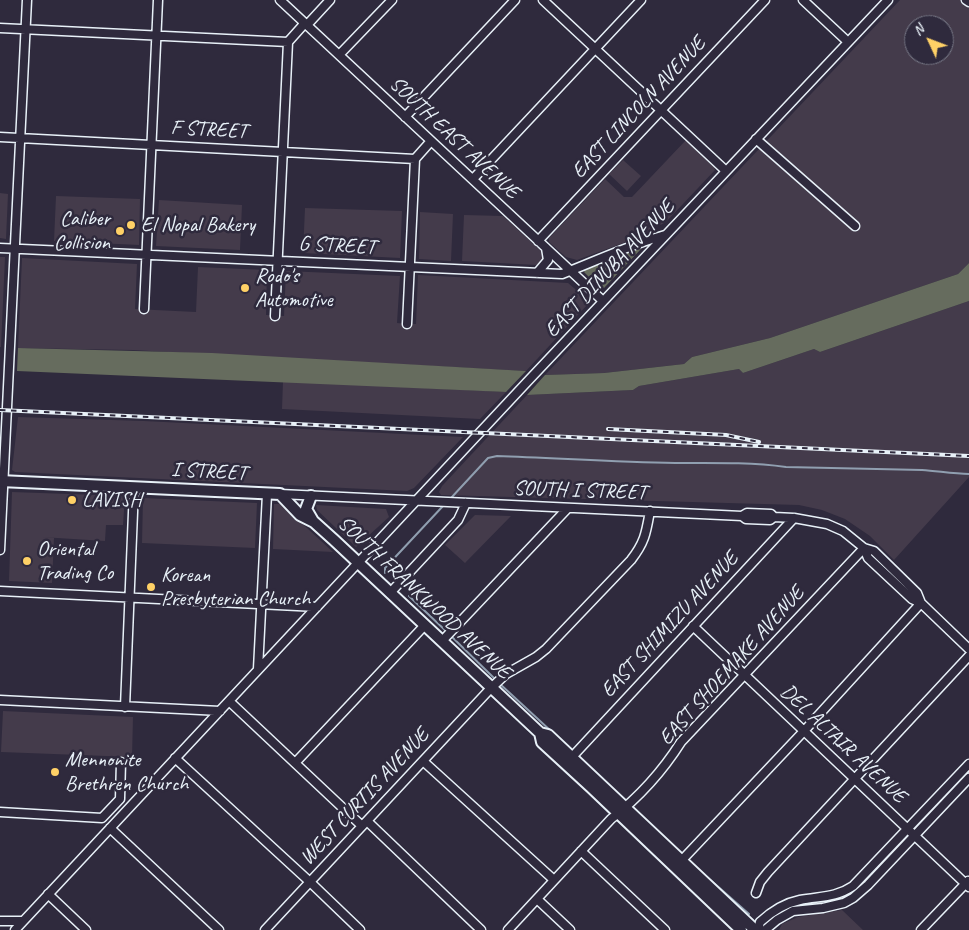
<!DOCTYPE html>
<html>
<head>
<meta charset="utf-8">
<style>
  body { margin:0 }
  #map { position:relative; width:969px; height:930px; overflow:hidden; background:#2f2a3d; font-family:Caveat,sans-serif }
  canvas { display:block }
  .north { position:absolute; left:904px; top:15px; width:50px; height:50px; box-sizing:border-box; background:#2f2a3d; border:1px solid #797a88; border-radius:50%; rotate:313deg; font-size:14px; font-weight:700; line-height:20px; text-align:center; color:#e8f1f8 }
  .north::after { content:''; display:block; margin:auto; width:18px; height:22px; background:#ffd166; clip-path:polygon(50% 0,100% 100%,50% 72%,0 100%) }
</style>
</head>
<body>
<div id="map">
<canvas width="969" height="930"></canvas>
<div class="north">N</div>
</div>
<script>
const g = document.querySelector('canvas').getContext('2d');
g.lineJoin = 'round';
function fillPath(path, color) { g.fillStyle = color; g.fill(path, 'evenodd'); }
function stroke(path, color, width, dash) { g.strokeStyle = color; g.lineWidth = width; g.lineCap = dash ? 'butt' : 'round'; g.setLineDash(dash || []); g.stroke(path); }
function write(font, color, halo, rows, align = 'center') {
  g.font = font + ' Caveat,sans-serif'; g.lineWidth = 5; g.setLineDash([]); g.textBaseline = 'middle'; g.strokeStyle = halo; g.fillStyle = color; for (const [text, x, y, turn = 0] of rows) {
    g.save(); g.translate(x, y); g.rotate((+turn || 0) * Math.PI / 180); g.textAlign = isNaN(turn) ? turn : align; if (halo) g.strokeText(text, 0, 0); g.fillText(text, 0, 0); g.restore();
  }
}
fillPath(new Path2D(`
  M900,0H969V263L958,274L770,338L692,357L684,364L604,373L545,375ZM914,25H944V55H914Z
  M686,140L714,166L715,170L666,222L634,239L577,260L566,257L549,242V238L605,179L624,197H632Z
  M623,160L641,176L627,191L609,174Z
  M0,193L8,194L6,239L0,238Z
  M56,196L140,199L139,245L54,241Z
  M159,200L242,205L240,250L156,246Z
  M305,208L402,211L400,258L303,253Z
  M420,212L453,214L451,261L419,259Z
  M464,215L503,216L542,252L545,260L541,264L537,265L462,261Z
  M0,257H5L1,347H0Z
  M22,258L137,264L135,309L196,312L198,267L267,270L266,315L284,316L286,271L400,276L397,323L407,324H416L418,275L568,283L587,299L588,304L526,371L132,350L18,348Z
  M969,301V477L894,560L870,536L845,519L822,510L799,505L441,495L439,492L442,486L527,395L633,390L639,386L739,369L743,373L814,349L820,352Z
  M283,381L506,392L480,419L282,409Z
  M18,417L144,421L463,437L414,488L407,491L15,472L12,470Z
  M12,492L125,496L123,525H106L105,541L41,537L54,538L52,583L9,581Z
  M143,498L257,503L255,548L142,543Z
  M274,504H281L333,552L273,549Z
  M316,505L386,509L389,517L356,547L317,510Z
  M475,515L511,516L465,563L445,545Z
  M3,711L133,717L132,757L1,752Z
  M842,910L863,930H779L782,924L798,917Z`), '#443b4b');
fillPath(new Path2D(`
  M640,247L641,249L604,288L599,287L584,272L585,269Z
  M969,263V301L820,352L814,349L743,373L739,369L639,386L633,390L527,395L545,375L604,373L684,364L692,357L770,338L958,274Z
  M18,348L212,353L526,371L506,392L17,371Z`), '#666c5e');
stroke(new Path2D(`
  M451,498L488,458L497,456C556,458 616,462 675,463C712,463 749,462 786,467L922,470C938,471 953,474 969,474
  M385,573V568L443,506
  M409,596L447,632
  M450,635L497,681
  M500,684L552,732
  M698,869L749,914`), '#909fb0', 2);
const minor = new Path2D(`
  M280,0L603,301
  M543,0L726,171
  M803,0L848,42
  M966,0L969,2
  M307,25L330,0
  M0,28L288,42
  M339,55L392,0
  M405,117L515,0
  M0,137L415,159
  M756,139L855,226
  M473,179L641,0
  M538,241L765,0
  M0,248L562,274C596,261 629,245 665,235
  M537,273L548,260L546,248
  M144,309L158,0
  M275,316L288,42L305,23
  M407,324L415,159L431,141
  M280,494L742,516L747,513L771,514L774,517
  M742,516L746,519L770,520L774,517L794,518L827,524L843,531L864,548L874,551L917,593L921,603
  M864,548L868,558L912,599L921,603L969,649
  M0,550L27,0
  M0,591L317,607
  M390,593L458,520L466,503
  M693,626L969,887
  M442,641L567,509
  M258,669L267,494
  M0,700L220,711
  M229,701L362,826
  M125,707L134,488
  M572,757L794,518
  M175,758L310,882L360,930
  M423,761L554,880
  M295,763L425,625
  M0,812L102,818L120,799L121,762
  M367,821L481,930
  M110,828L219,930
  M581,851L665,930
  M682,860L804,731L921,603
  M756,893L760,882L768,872L969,656
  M48,894L86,930
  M537,899L570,930
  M0,921H23
  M15,930L527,382L888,0
  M265,930L491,688L506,674L536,657L546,649L631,560C645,542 646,533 650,511
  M508,930L611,819C638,798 662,772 681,742L864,548
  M758,930L760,922C771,912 785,903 800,900C821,896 835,898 853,886L969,764
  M765,930L777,920L793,911L823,908L844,903L853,898L868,885L969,778
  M921,930L968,881`);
const major = new Path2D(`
  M0,481L280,494L300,515L314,522L334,540L540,733L548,735L755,930
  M311,496L306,509L313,521
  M540,733L542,742L591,787L741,930`);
stroke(minor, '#e8f1f8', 11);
stroke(major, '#e8f1f8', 14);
stroke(minor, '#2f2a3d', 8);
stroke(major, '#2f2a3d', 10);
const rail = new Path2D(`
  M0,410L969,456
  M608,429L726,435L759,442`);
stroke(rail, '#e8f1f8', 4);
stroke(rail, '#2f2a3d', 2, [5.5]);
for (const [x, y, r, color] of [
  [131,225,5,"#ffd166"],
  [120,231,5,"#ffd166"],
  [245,288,5,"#ffd166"],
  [72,500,5,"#ffd166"],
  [27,561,5,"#ffd166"],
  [151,587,5,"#ffd166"],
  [55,772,5,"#ffd166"]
]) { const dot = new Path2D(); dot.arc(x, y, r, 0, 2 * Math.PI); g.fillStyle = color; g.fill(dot); stroke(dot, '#2f2a3d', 2); }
write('21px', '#e8f1f8', '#2f2a3d', [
  ["EAST LINCOLN AVENUE",639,108,-47],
  ["F STREET",209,130,3],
  ["SOUTH EAST AVENUE",454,138,43],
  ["G STREET",337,246,3],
  ["EAST DINUBA AVENUE",610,269,-47],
  ["I STREET",209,472,3],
  ["SOUTH I STREET",580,491,2],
  ["SOUTH FRANKWOOD AVENUE",424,598,43],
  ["EAST SHIMIZU AVENUE",670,625,-47],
  ["EAST SHOEMAKE AVENUE",732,666,-48],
  ["DEL ALTAIR AVENUE",843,744,43],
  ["WEST CURTIS AVENUE",365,797,-47]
]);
write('21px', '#e8f1f8', '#2f2a3d', [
  ["Caliber",110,219,"right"],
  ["Collision",110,243,"right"],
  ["El Nopal Bakery",141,225],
  ["Rodo's",255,276],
  ["Automotive",255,300],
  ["LAVISH",82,500],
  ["Oriental",37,549],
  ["Trading Co",37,573],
  ["Korean",161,575],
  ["Presbyterian Church",161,599],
  ["Mennonite",65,760],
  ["Brethren Church",65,784]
], 'left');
</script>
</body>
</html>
